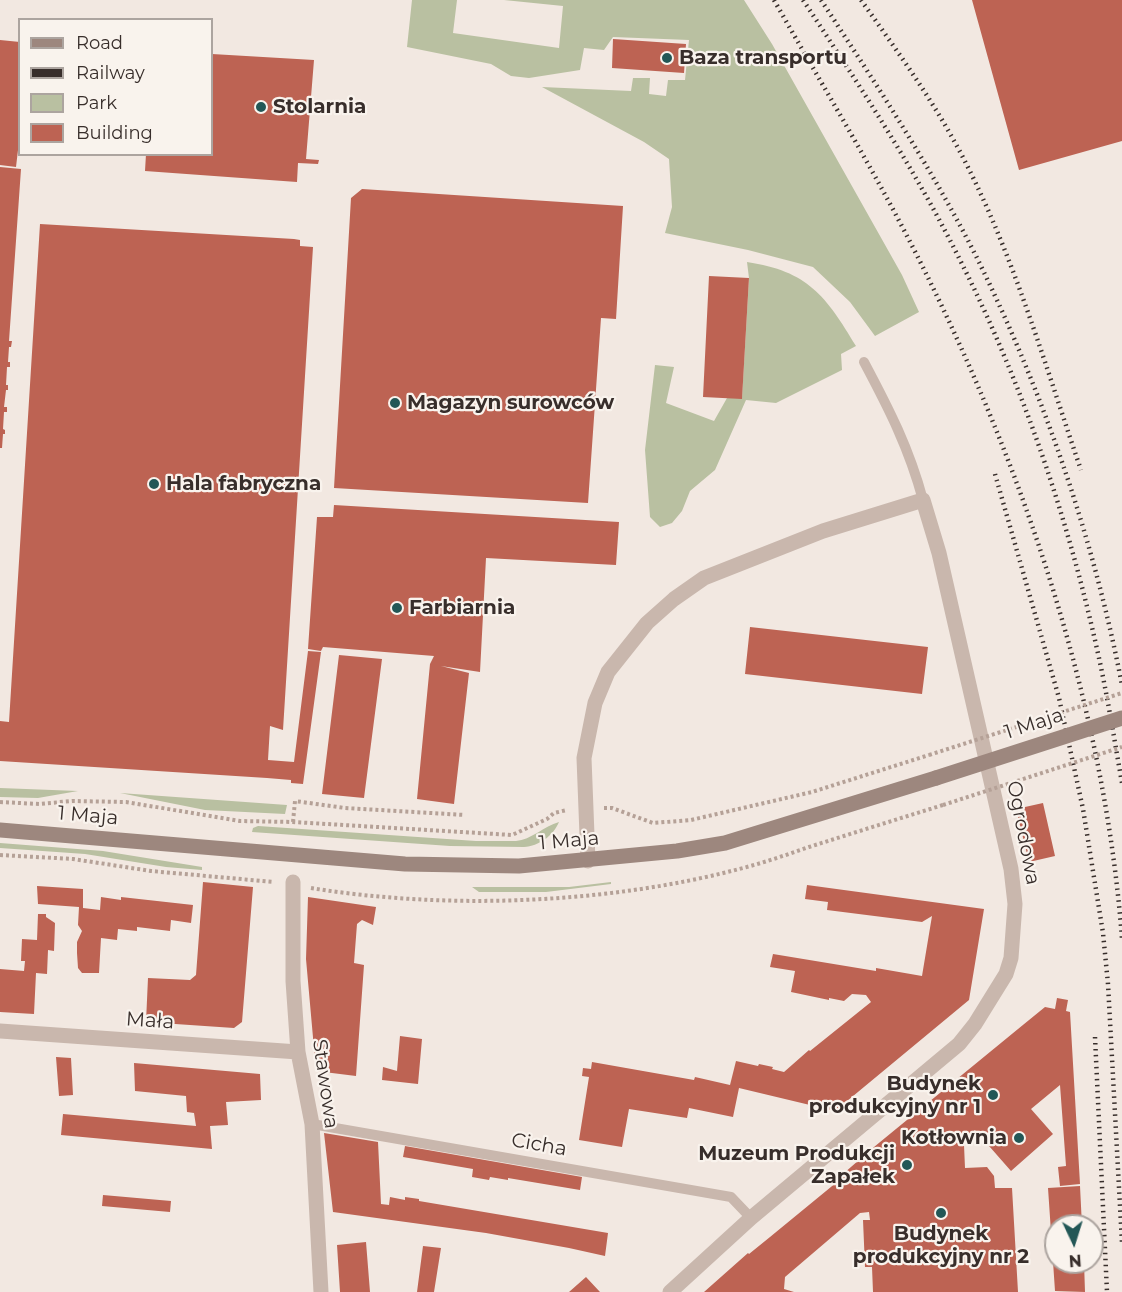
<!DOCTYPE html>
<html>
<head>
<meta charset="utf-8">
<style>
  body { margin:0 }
  #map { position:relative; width:1122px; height:1292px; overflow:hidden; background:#f2e8e1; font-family:Montserrat,sans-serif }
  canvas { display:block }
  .legend { position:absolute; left:18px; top:18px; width:195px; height:138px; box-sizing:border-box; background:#f9f3ed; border:2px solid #aca49f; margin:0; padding:8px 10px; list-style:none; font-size:18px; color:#382e2b }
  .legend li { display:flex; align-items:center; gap:12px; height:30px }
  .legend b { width:30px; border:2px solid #aca49f }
  .north { position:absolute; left:1044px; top:1214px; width:60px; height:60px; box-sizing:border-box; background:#f9f3ed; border:2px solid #aca49f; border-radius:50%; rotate:176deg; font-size:16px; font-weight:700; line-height:24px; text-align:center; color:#382e2b }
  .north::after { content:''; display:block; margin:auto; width:21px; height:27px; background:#235756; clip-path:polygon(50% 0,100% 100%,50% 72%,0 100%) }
</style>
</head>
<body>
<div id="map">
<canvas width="1122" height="1292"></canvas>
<ul class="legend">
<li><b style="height:8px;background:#9d877e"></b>Road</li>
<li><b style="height:8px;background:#382e2b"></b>Railway</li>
<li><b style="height:16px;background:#b9c0a1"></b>Park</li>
<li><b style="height:16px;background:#bd6353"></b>Building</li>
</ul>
<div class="north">N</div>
</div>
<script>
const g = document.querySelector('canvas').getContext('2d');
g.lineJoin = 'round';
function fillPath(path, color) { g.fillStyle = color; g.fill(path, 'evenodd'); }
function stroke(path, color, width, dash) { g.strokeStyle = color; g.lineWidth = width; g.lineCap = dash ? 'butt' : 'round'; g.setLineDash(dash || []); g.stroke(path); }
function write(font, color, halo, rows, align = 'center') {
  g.font = font + ' Montserrat,sans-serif'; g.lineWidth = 4.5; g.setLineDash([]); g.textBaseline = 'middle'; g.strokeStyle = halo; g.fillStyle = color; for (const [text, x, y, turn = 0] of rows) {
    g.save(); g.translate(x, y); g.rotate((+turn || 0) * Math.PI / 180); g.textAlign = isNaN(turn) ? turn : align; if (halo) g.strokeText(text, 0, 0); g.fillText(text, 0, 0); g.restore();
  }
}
fillPath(new Path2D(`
  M412,0H457L453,33L559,48L563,6L504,0H744L772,44L902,275L919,312L875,336L850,302L813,267L748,250L665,233L672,207L669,159L644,142L542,87L631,91L633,78H650L649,94L666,96L668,80H685L689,40L613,37L604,50L584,48L580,70L529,78L511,76L491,64L407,47Z
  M747,262C808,271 826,296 856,346L841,354L842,370L776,403L746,400L715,470L690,491L682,511L672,523L660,527L650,517L645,450L655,365L674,367L666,403L714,421L727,398H742L749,278Z
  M0,788L78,791L38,798L0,797Z
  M120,793L287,805L285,814L205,810Z
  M559,822C553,836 539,846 524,847L450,846L252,832L253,828L258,826L476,841H516C531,840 544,826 559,822Z
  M0,843L103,851L202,867V870L166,867L85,854L0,848Z
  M611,882V884L546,892H479L472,887H569Z`), '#b9c0a1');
fillPath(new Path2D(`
  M972,0H1122V141L1019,170Z
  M613,39L686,44L684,73L612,68Z
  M0,40L20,42V133L16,167L0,165Z
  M212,54L314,60L306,159L319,160L318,164L298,163L297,182L145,171L146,154H212Z
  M0,167L21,169L9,341H12L11,347H9L8,362H10V367H7L6,385H8V390H6L4,407H7V412H4L3,429L5,430V434H3L2,448H0Z
  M362,189L623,206L616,319L601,318L588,503L334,488L351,198Z
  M40,224L294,239L300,240V246L313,247L283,730L270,726L268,760L294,762L308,651L321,652L303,784L291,783V780L267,778L0,761V721L9,722Z
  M709,276L749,278L742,399L703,397Z
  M334,505L619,522L616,565L486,558L480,672L441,666L469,673L454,804L417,799L430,664L434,656L323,647L321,651L308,649L317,517H333Z
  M750,627L928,647L922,694L745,674Z
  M339,655L382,659L364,798L322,794Z
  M1043,803L1055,856L1029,862L1016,809Z
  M203,882L253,887L242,1022L234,1028L146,1022L148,978L190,980L196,975Z
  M807,885L984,909L969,1000L835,1111L739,1088L733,1117L689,1108L687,1118L629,1109L622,1147L579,1140L589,1077L582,1076L583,1068L591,1069L592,1062L694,1080L695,1077L730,1085L736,1061L758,1066L759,1064L773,1067L772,1069L784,1072L809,1050L810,1051L871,1002L866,995L852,994L844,1001L829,998V1000L791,992L795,971L770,967L773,954L876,971V968L922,976L932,916L922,922L827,910L828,902L805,899Z
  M37,886L83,889V908L100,910L101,897L121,900V897L193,905L191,923L171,920L170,931L137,927V931L118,929L117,940L101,938L99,973H82L78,968L77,953V942L82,931L78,925L79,907L38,904Z
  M308,897L376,907L373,925L362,920L357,924L354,963L364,965L356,1076L316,1071L306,959Z
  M38,914H46V917L55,923L54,951L48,950L47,974L36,973L34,1014L0,1012V969L24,971L25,961H21L22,939L37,940Z
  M1057,998L1068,1000L1066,1011L1070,1012L1080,1184L1060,1186L1058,1167L1066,1166L1060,1085L1031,1109L1053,1134L1011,1171L975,1130L961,1142L964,1145L965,1168L987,1167L994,1176L995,1188H1012L1018,1292H873L872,1267H865L863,1220H870L869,1212L860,1213L785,1277L784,1289L794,1292H704L748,1253L749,1254L770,1237L837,1182L836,1180L874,1147L1018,1029L1045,1007L1055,1009Z
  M400,1036L422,1039L418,1084L382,1080L383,1067L397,1071Z
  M56,1057L71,1058L73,1095L59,1096Z
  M134,1063L260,1074L261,1100L226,1102L228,1125L210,1126L212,1149L61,1135L63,1114L196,1126L194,1113L187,1112L186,1096L135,1091Z
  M324,1133L378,1142L381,1204L389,1205L390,1197L405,1200V1197L419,1199V1201L608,1233L605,1256L569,1248L486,1233L333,1212Z
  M405,1146L582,1177L580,1190L508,1178V1180L490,1177L489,1180L472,1177L473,1169L403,1157Z
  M1080,1186L1082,1226H1056V1262H1084L1085,1292L1055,1291L1048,1188Z
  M103,1195L171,1201L170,1212L102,1206Z
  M366,1242L370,1292H340L337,1245Z
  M423,1246L441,1248L434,1292H417Z
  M586,1277L600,1292H569Z`), '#bd6353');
stroke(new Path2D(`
  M0,802L39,804L72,801L126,802L240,821L293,822L512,835L547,819L554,813L567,810
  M604,808H612L653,823L691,820L812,792L929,755
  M293,822L295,801L345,808L465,815
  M0,855L73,859L151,871L274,882
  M311,888C445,910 607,904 739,869C763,863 786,855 809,847C853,833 898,819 943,805`), '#b5a197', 4, [3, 3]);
stroke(new Path2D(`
  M864,362C889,409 909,448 923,500
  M312,1124L731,1197L751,1218`), '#c9b7ad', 10);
stroke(new Path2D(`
  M588,861L584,758L595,703L608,672L647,623L674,599L704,578L823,531L923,500L939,553L1011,869L1015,904L1011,958L1006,974L975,1024L959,1044L751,1218L670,1292
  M293,882V981L298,1052L312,1124L321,1292
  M0,1031L298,1052`), '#c9b7ad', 15);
stroke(new Path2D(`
  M0,830L405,864L519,866L677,851L725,843L936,778`), '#9d877e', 15);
stroke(new Path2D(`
  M774,0C818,78 865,155 906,234C1017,448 1104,698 1122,939
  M803,0C859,85 915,169 960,260C1022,383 1067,515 1097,649C1107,693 1114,738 1122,783
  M821,0C876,84 931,167 976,256C1043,392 1093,536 1122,685
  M861,0C895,48 930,96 958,148C1012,249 1044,362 1081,470
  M995,474L1059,698L1083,809L1103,933L1108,984L1122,1243
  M1095,1037L1107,1292`), '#382e2b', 4.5, [1.5, 4.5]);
stroke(new Path2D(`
  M929,755L1122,693
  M943,805L1122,747`), '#b5a197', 4, [3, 3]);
stroke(new Path2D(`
  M936,778L1122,718`), '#9d877e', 15);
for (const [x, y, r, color] of [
  [667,58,6,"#235756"],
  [261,107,6,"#235756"],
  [395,403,6,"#235756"],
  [154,484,6,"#235756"],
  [397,608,6,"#235756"],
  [993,1095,6,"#235756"],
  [1019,1138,6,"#235756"],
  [907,1165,6,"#235756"],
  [941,1213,6,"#235756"]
]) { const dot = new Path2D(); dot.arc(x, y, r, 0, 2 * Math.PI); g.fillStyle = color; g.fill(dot); stroke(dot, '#f9f3ed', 2); }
write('bold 20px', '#382e2b', '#f9f3ed', [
  ["Baza transportu",679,58],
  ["Stolarnia",273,107],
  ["Magazyn surowców",407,403],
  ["Hala fabryczna",166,484],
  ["Farbiarnia",409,608],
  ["Budynek",981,1084,"right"],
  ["produkcyjny nr 1",981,1107,"right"],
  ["Kotłownia",1007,1138,"right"],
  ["Muzeum Produkcji",895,1154,"right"],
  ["Zapałek",895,1177,"right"],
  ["Budynek",941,1234,"center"],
  ["produkcyjny nr 2",941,1257,"center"]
], 'left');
write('20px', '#382e2b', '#f9f3ed', [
  ["1 Maja",1034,724,-18],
  ["1 Maja",88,816,5],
  ["Ogrodowa",1023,833,79],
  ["1 Maja",569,841,-5],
  ["Mała",150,1021,4],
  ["Stawowa",325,1084,82],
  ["Cicha",539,1145,10]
]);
</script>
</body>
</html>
